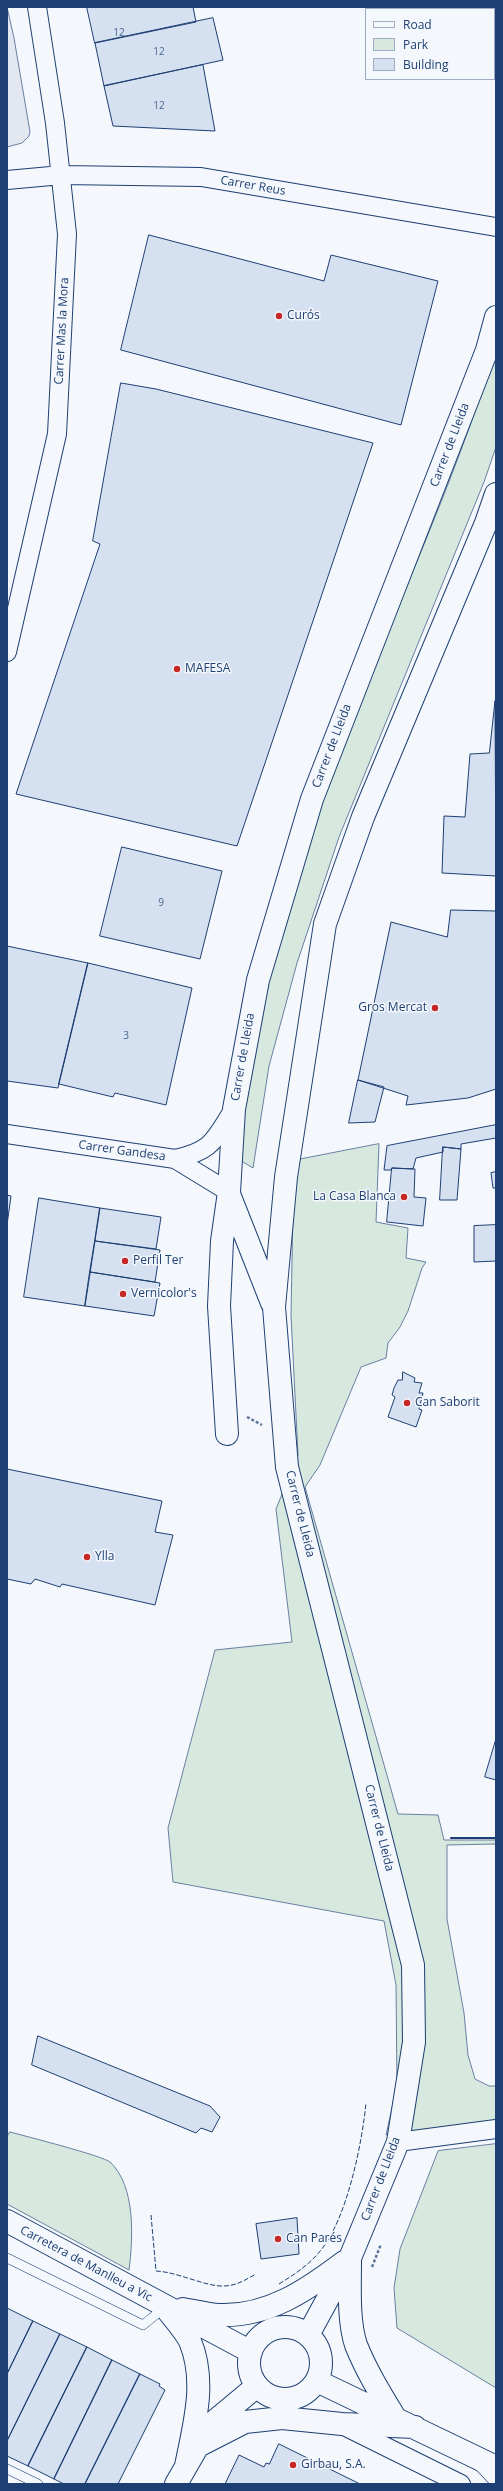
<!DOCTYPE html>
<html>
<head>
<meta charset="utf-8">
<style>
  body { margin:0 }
  #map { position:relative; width:503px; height:2491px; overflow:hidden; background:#f4f7fb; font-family:"Open Sans",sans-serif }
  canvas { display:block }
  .frame { position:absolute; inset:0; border:8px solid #1d3f73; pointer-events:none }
  .legend { position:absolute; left:365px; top:8px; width:130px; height:72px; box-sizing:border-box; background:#f4f7fb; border:1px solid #9eadc5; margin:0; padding:5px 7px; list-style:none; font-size:12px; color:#1d3f73 }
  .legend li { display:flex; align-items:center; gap:8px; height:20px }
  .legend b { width:20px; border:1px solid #9eadc5 }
</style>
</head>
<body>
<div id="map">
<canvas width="503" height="2491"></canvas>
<div class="frame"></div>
<ul class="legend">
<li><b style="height:5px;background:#f4f7fb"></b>Road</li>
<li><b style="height:11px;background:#d7e8df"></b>Park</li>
<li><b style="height:11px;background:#d5e0f0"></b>Building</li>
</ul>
</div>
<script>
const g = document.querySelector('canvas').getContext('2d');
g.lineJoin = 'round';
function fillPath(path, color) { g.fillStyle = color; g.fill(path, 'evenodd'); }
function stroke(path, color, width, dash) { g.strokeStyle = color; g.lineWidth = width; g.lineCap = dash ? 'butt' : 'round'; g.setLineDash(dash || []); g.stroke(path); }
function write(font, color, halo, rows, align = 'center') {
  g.font = font + ' "Open Sans",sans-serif'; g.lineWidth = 3; g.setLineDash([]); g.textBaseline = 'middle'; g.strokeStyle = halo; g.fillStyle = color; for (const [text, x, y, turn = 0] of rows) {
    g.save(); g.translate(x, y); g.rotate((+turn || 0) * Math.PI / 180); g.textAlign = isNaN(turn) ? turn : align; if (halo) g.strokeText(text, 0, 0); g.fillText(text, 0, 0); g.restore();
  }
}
const green = new Path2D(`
  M496,348V447L484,482L339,837L297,963L269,1066L253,1168L238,1159C253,1017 288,889 337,756C350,721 365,687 379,652C421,552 464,452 496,348Z
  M379,1144L376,1222L408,1228L406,1258L426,1262L422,1268L408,1311L400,1327L388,1343L386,1358L361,1367L320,1465L305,1487L398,1814L438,1815L444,1840H496V1844L447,1845V1919L464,2013L468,2055L475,2079L489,2086H496V2120L386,2135L397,2085L396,1985L384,1921L173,1882L168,1828L215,1650L292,1642L276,1509L298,1455L291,1315L293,1205L297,1160Z
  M10,2132C25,2136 103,2156 110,2162C136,2186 133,2239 129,2270L7,2204V2137Z
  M496,2144V2388L397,2328L394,2288L400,2249L438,2151Z`);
fillPath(green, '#d7e8df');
stroke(green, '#687fa3', 1);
const parking = new Path2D(`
  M7,7L14,38L30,132L29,136L22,143L7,147Z`);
fillPath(parking, '#e3e8f0');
stroke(parking, '#687fa3', 1);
const building = new Path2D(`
  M87,7H193L196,22L95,43Z
  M213,18L223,60L104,86L95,43Z
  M203,65L215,131L113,126L104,86Z
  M149,235L324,281L331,255L438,281L401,425L121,350Z
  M121,383L156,389L373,443L237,846L16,794L100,544L93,541Z
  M495,701L496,876L442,873L444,816L465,817L470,754L489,753Z
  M122,847L222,871L200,959L100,936Z
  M451,910L496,911V1089L468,1098L406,1105L408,1096L358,1080L391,922L447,937Z
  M7,946L88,963L58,1088L7,1081Z
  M88,963L192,988L166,1105L115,1093L113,1097L59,1084Z
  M358,1080L384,1087L375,1122L349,1123Z
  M496,1125V1138L461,1144V1149L443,1147V1152L416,1158L413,1169L392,1168L391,1170H384L387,1146Z
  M443,1147L461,1149L457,1200H440Z
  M392,1168L415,1169L414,1197L426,1198L423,1226L387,1222Z
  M496,1172V1188H493L491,1173Z
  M7,1195L11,1196L7,1225Z
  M39,1198L100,1208L85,1306L24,1297Z
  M100,1208L161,1217L156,1249L95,1241Z
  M496,1225V1261L474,1262V1226Z
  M95,1241L160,1250L155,1282L90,1272Z
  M90,1272L160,1283L154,1316L85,1306Z
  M403,1372L415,1378L414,1382L422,1383L419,1393H423L419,1409L422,1410L416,1427L388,1417L395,1397L392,1395L394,1388L398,1380H402Z
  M7,1469L162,1501L155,1532L173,1535L155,1605L62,1584L60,1587L35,1579L31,1584L7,1579Z
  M496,1739V1780L485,1777Z
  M38,2036L210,2106L220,2117L212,2132L201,2128L196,2133L32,2065Z
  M297,2218L299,2254L261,2259L256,2224Z
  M7,2308L33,2321L7,2374Z
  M33,2321L60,2334L7,2441V2374Z
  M60,2334L87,2347L28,2466L7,2456V2441Z
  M87,2347L112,2360L54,2479L28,2466Z
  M112,2360L140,2374L85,2484H64L54,2479Z
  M140,2374L160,2384L159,2386L165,2390L118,2484H85Z
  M279,2444L360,2484H225L239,2455L264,2467L266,2463L269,2464Z`);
fillPath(building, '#d5e0f0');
stroke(building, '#1d3f73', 1);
const lane = new Path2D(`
  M7,2258L143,2325L165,2307
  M480,2467L496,2484
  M7,2469L38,2484`);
const street = new Path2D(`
  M7,180L62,175L201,177L496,227
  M7,652L57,434L67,234L55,123L37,7
  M7,1134L175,1159L229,1192
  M175,1159C213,1151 214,1140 234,1109
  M398,2142L496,2129
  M342,2425L461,2484`);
const secondary = new Path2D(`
  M229,1194L272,1303
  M227,1434L219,1306L222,1241L229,1192L234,1109L258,980L312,799L487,350L496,317
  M7,2221L251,2352
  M350,2261C350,2287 348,2321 356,2345C366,2370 380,2393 394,2416
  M183,2309C195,2311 207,2314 219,2315C268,2317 307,2290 344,2262
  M168,2311C175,2320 185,2331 190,2341C207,2382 194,2425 186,2466
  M249 2363a36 36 0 1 1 72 0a36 36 0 1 1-72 0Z
  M308,2335L350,2258L398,2142L414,2042L413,1965L287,1467L274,1307L286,1177L325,924L363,817L486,523L496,494
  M317,2381L496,2467
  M198,2446L245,2422L282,2418L342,2424L415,2427
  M176,2484L210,2425L257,2386`);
stroke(lane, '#1d3f73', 10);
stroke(street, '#1d3f73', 20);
stroke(secondary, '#1d3f73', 24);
stroke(new Path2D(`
  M247,1417L262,1425
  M372,2267L381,2244`), '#5e769c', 2.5, [3, 2]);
stroke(lane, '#f4f7fb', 9);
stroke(street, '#f4f7fb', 18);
stroke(secondary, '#f4f7fb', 22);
stroke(new Path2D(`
  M151,2215L156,2271C178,2272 206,2287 224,2286C236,2286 245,2280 256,2274
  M279,2284C295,2274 309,2265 321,2250C347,2218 362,2144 366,2103`), '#1d3f73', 1, [5, 2]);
stroke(new Path2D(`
  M451,1838H496`), '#1d3f73', 2);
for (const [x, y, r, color] of [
  [279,316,4,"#c62828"],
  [177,669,4,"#c62828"],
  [435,1008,4,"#c62828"],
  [404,1197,4,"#c62828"],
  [125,1261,4,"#c62828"],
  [123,1294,4,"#c62828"],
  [407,1403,4,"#c62828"],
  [87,1557,4,"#c62828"],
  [278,2239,4,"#c62828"],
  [293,2465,4,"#c62828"]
]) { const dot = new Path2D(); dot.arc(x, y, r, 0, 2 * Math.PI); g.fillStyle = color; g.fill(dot); stroke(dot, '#f4f7fb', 1.5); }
write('10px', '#4b6792', null, [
  ["12",119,33],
  ["12",159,52],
  ["12",159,106],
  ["9",161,903],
  ["3",126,1036]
]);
write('12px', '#1d3f73', '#f4f7fb', [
  ["Carrer Reus",253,186,10],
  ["Carrer Mas la Mora",62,331,-87],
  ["Carrer de Lleida",450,445,-69],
  ["Carrer de Lleida",332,746,-69],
  ["Carrer de Lleida",243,1057,-80],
  ["Carrer Gandesa",122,1151,8],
  ["Carrer de Lleida",300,1514,76],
  ["Carrer de Lleida",379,1828,76],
  ["Carrer de Lleida",381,2179,-69],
  ["Carretera de Manlleu a Vic",86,2264,28]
]);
write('12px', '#1d3f73', '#f4f7fb', [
  ["Curós",287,316],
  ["MAFESA",185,669],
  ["Gros Mercat",427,1008,"right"],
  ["La Casa Blanca",396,1197,"right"],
  ["Perfil Ter",133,1261],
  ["Vernicolor's",131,1294],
  ["Can Saborit",415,1403],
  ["Ylla",95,1557],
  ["Can Parés",286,2239],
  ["Girbau, S.A.",301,2465]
], 'left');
</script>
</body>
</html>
